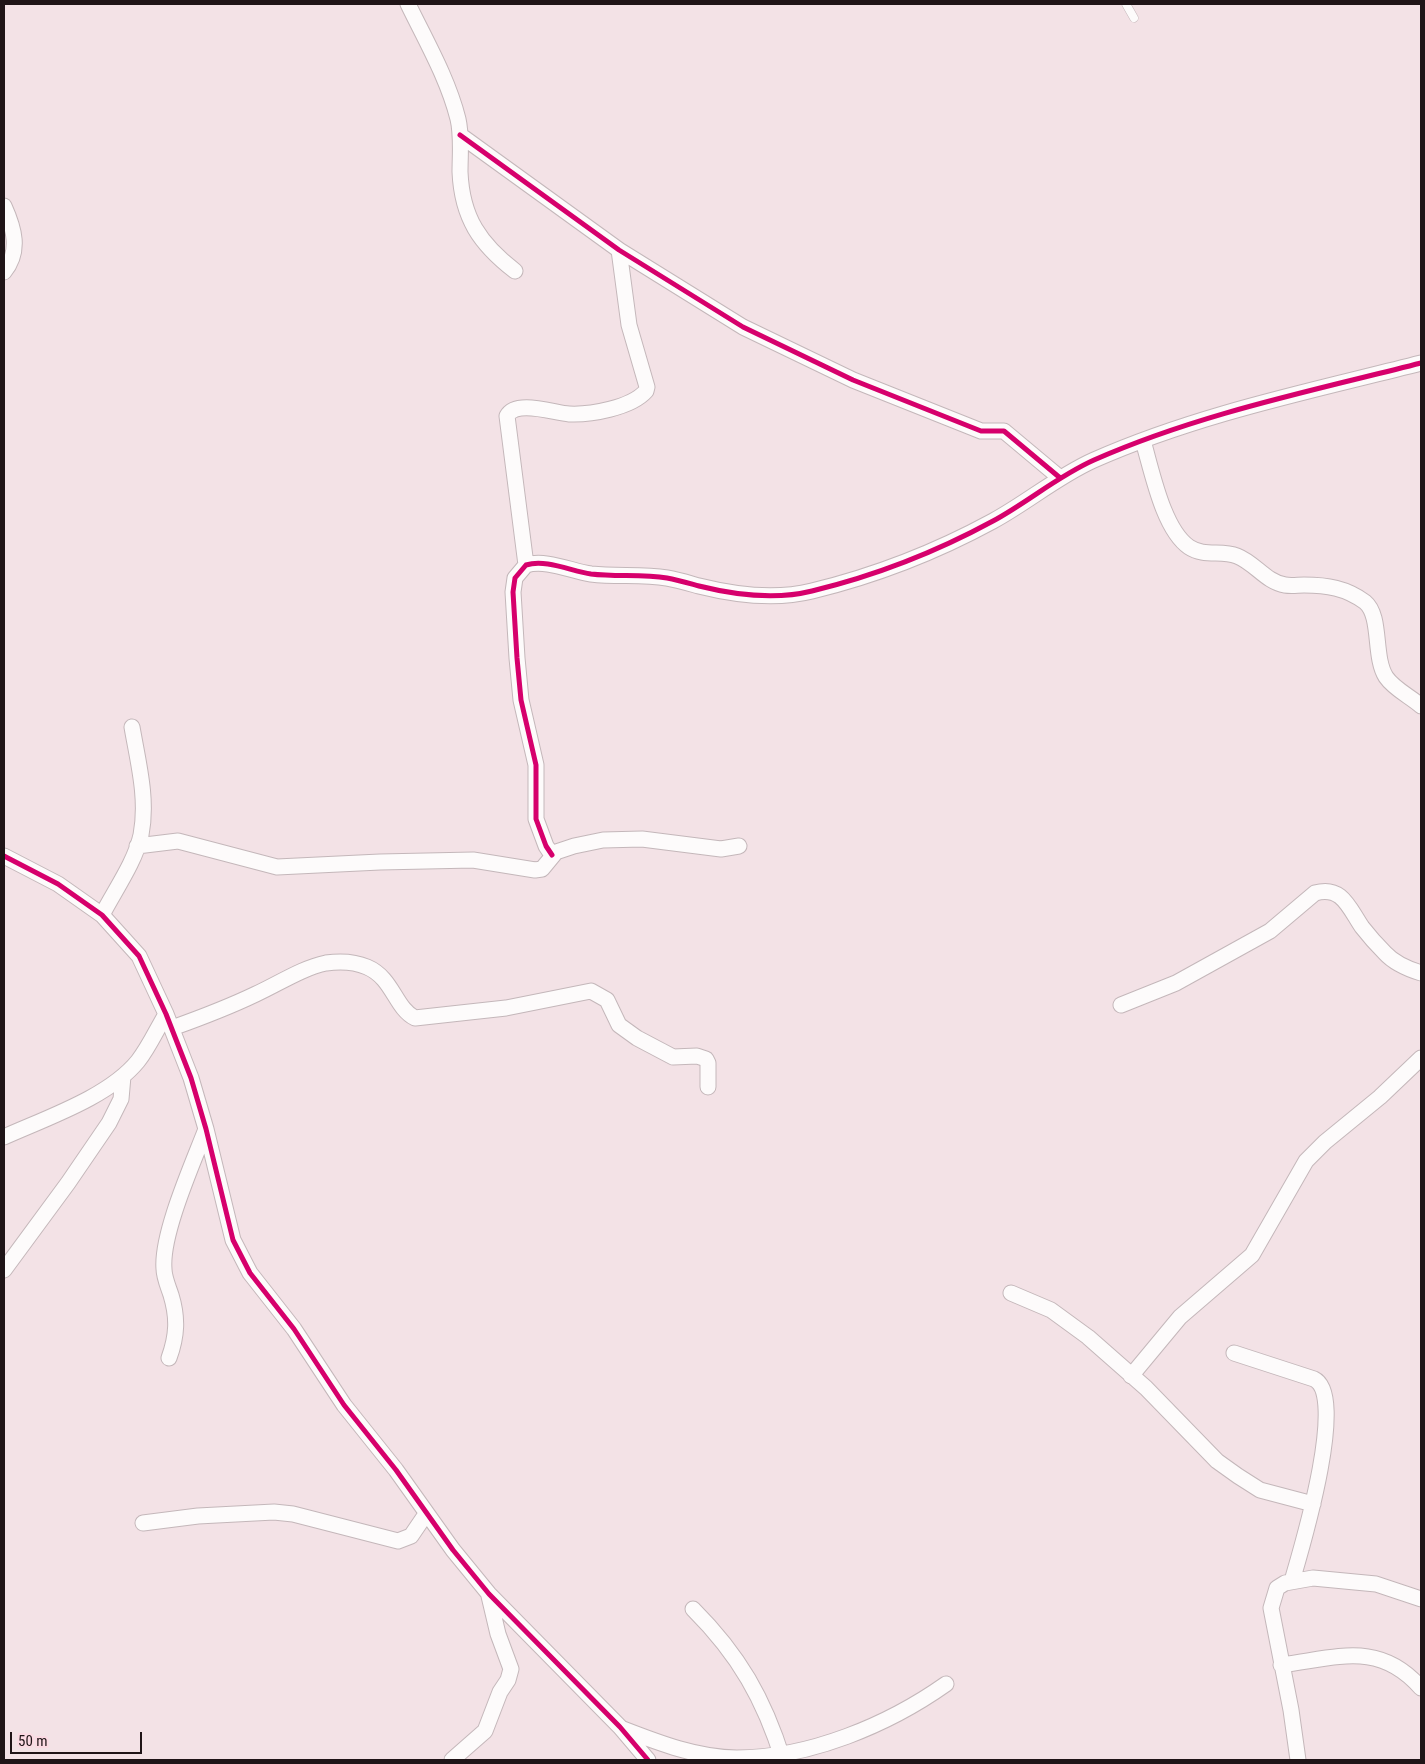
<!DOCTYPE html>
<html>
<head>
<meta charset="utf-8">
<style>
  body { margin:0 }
  #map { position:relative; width:1425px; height:1764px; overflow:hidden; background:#f3e2e6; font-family:"Roboto Condensed",sans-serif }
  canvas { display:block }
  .frame { position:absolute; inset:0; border:5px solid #1f1417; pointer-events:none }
  .scale { position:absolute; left:10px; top:1732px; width:132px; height:22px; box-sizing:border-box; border:2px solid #1f1417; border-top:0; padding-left:6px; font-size:15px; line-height:18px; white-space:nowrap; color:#1f1417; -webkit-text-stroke:4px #fbdae3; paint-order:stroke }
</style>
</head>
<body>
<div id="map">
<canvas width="1425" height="1764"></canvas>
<div class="frame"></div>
<div class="scale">50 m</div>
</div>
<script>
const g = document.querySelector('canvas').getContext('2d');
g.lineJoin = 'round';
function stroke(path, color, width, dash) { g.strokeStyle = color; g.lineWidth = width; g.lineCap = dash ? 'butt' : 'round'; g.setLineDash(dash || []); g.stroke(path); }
const lane = new Path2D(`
  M1126,4L1134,18`);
const street = new Path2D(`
  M408,4C426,41 448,79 458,119C462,136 460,155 460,172C462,218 480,244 515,271
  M460,135L619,250L743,327L853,380L981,431H1004L1059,477
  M4,206C14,228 21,251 4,272
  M1143,441C1152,471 1163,529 1189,547C1204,557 1221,550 1237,556C1255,563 1266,582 1285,585C1291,586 1298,585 1304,585C1327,585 1346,588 1365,602C1382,616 1373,657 1386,677C1394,689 1411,697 1421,706
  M526,565L507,416C516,399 554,413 569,414C590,415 631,408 646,391L647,387L629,325L619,250
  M137,846L178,841L277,867L380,862L473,860L535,870L542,869L556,852L574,846L603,840L642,839L721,849L739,846
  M552,855L546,846L536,819V765L521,700L517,658L513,592L515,578L526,565C546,559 571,571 591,574C616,577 642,574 667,578C678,580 688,583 699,586C735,595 776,600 812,591C874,576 936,552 993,521C1028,502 1058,476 1094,460C1198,414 1311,391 1421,363
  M4,856L58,884L102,915L139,956L166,1014L191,1078L206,1129L233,1240L250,1273L294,1329L344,1405L396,1470L453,1550L489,1594L620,1727L648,1760
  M102,915C115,890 135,862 141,835C148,799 138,762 132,727
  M1121,1005L1176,983L1270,931L1315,893C1342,885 1349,908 1362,927C1369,936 1377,945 1385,953C1395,964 1408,969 1421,973
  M172,1028C200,1018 229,1007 256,994C278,984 302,968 326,963C340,961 353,961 367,967C393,978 395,1008 415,1018L506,1008L591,991L607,1000L619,1025L637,1038L673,1057L697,1056L706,1059L708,1063V1087
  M4,1137C46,1118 109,1097 138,1061C149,1047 157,1029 166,1014
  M4,1270L68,1183L109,1123L121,1099L123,1076
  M1011,1293L1051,1310L1088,1337L1146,1388L1217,1461L1238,1476L1260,1490L1313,1504
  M1234,1353L1314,1379C1348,1395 1301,1550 1292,1581
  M169,1358C177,1336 178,1318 171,1295C168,1286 164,1277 164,1269C161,1234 193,1163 206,1129
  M1131,1376L1180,1317L1252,1255L1306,1161L1325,1142L1380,1097L1421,1058
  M143,1523L198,1516L274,1512L293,1514L398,1541L411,1536L426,1514
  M693,1609C739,1655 764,1699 783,1760
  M1281,1665C1337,1658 1379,1640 1421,1688
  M623,1729C659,1743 698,1758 737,1758C809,1758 888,1725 946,1684
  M452,1760L485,1731L500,1692L508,1680L511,1669L498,1634L489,1596
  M1298,1760L1291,1710L1271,1608L1277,1588L1285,1583L1313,1578L1376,1584L1421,1599`);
stroke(lane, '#c4b7ba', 9);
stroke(street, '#c4b7ba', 17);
stroke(lane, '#fdfbfb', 8);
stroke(street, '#fdfbfb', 15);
stroke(new Path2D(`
  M460,135L619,250L743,327L853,380L981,431H1004L1059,477
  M552,855L546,846L536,819V765L521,700L517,658L513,592L515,578L526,565C546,559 571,571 591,574C616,577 642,574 667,578C678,580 688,583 699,586C735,595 776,600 812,591C874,576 936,552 993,521C1028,502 1058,476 1094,460C1198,414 1311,391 1421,363
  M4,856L58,884L102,915L139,956L166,1014L191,1078L206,1129L233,1240L250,1273L294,1329L344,1405L396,1470L453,1550L489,1594L620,1727L648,1760`), '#d6006c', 5);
</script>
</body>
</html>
